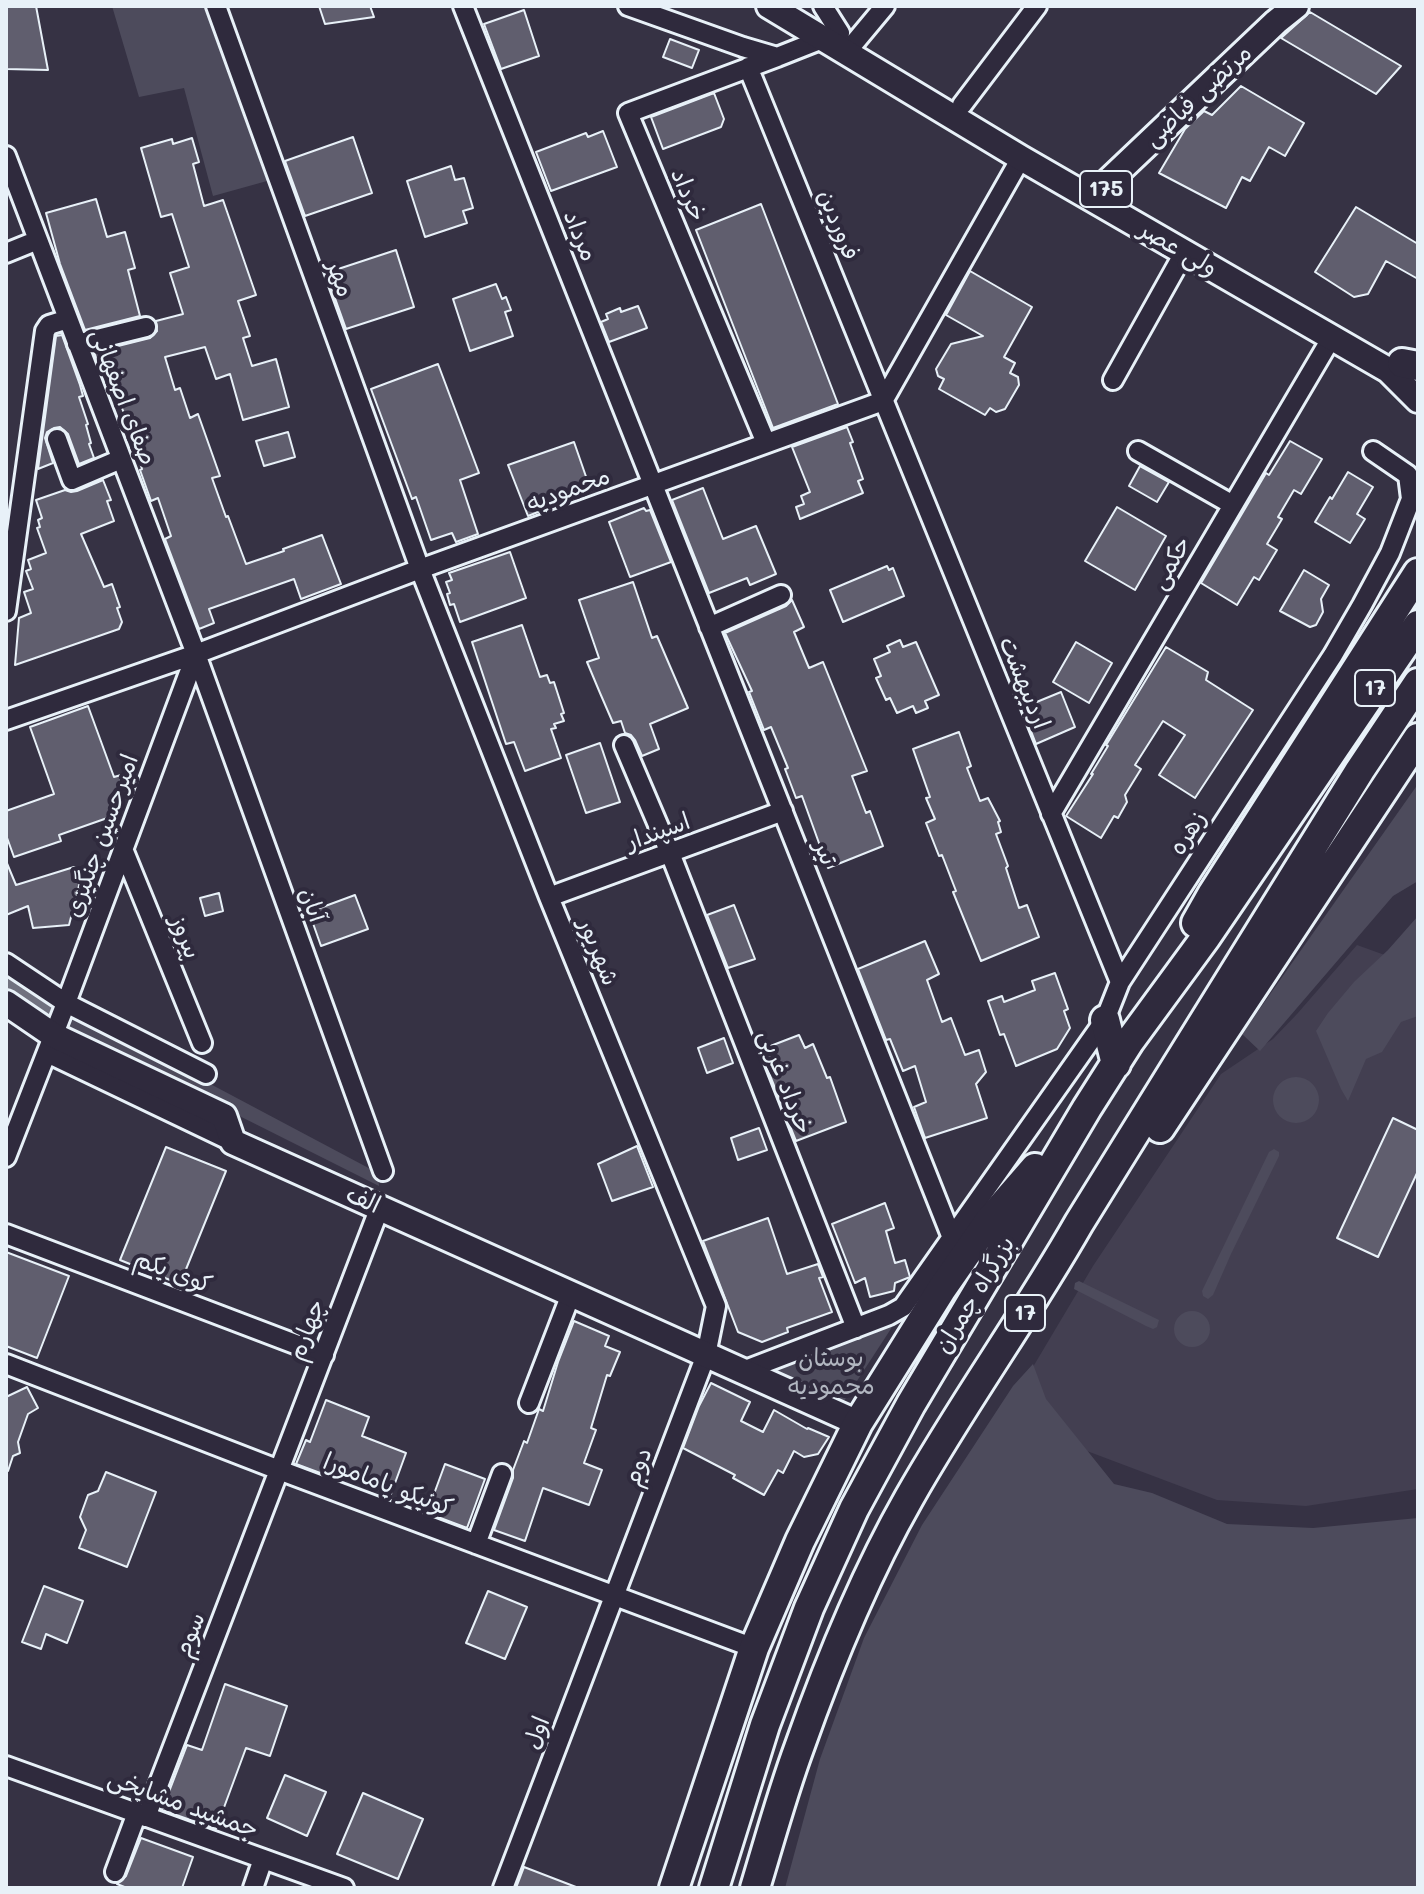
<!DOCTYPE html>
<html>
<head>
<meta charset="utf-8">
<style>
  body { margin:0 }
  #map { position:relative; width:1424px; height:1894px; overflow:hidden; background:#363244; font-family:Mali,sans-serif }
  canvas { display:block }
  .frame { position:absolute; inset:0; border:8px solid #e8f1f8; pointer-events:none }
</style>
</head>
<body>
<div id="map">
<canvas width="1424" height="1894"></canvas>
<div class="frame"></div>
</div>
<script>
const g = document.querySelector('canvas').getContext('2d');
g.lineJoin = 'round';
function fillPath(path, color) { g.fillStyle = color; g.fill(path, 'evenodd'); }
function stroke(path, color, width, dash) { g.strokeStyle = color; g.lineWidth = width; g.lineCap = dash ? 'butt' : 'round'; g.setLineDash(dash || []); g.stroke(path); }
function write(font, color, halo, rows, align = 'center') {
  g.font = font + ' Mali,"Playpen Sans Arabic",sans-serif'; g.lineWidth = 8; g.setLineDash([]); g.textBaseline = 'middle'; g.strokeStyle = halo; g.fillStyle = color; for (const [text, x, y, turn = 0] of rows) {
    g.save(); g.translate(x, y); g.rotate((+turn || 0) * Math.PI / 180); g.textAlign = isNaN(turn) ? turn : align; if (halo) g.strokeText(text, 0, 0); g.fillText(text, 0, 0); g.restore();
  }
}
fillPath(new Path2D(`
  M1357,945L1418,967V1489L1306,1506L1217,1500L1002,1419L1093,1266L1221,1074L1273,1039L1297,1014Z`), '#433f51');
fillPath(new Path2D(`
  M112,6H204L267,181L213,196L184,88L139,97Z
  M1418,784V881L1393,896L1260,1051L1242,1034Z
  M1418,916V1016L1401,1022L1382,1052L1366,1059L1348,1101L1341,1089L1316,1031L1328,1013L1354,982L1388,950Z
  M71,1010L378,1173L379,1186L64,1028Z
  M1273 1100a23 23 0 1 1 46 0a23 23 0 1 1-46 0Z
  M1274,1149L1279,1152V1156L1231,1254L1213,1295L1208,1299L1203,1296L1202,1291L1269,1152Z
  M1079,1281L1159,1320L1157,1327L1153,1329L1146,1326L1074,1289L1075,1283Z
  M1174 1329a18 18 0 1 1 36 0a18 18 0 1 1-36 0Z
  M896,1321L842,1404L762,1374Z
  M1033,1364L1046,1399L1114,1484L1152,1493L1227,1524L1313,1528L1418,1518V1888H785L820,1759L864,1638L922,1525L1013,1386Z`), '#4d4b5c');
const water = new Path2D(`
  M6,970L59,1005L53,1021L6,988Z`);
fillPath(water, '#70717f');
stroke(water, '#a0a4af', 2);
const building = new Path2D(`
  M6,6H36L48,70L6,69Z
  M319,6H370L374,17L325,24Z
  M524,10L539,56L501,69L484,24Z
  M1310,12L1401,66L1376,94L1281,38Z
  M670,39L699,50L692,68L663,57Z
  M1241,86L1304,123L1285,156L1269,147L1250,181L1242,177L1226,208L1159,173L1185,129L1204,111L1212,115Z
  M714,93L724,119L721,127L663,149L651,117Z
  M603,131L617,167L551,191L536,152L586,133L588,137Z
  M353,137L372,193L305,216L285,161Z
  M192,138L199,162L193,164L204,206L223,200L256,295L238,301L250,336L243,338L252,366L276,359L289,407L243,420L230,374L216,379L205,347L165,357L175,390L180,388L190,418L198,414L220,476L212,478L226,517L228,516L246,564L284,551L283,549L322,535L341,584L301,599L294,579L209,609L214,623L199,629L165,539L171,536L158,498L151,501L140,470L142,469L132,439L133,438L108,370L101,372L94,352L150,338L157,331L156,321L183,314L170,273L189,267L172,214L161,217L141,148L172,139L173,144Z
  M451,166L455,180L464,178L473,208L463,211L467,223L425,237L407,181Z
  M96,199L107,237L125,232L135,268L128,270L140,316L85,330L60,264L46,213Z
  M761,204L838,404L773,428L696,230Z
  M1356,207L1418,244V279L1386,261L1368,294L1354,297L1315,272Z
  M396,250L414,307L346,329L326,273Z
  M970,271L1032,307L1004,357L1015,363L1010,373L1018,377L1019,385L1005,409L996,412L990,408L985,415L939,389L944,379L938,376L936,369L951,344L983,336L946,315Z
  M496,284L502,299L506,297L511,310L505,312L513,336L470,351L453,299Z
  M638,306L647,328L609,342L601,322L608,319L606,314L620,308L621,312Z
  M62,335L80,385L83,396L79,397L88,424L86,425L91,443L89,444L94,458L79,464L68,434L60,427L54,428L47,432L45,438L53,463L38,469L56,336Z
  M438,364L479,473L460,480L478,534L456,542L452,533L431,540L416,497L412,499L371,389Z
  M847,427L853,442L850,443L863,479L858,481L863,493L800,519L796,507L804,504L801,496L810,492L792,447Z
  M288,432L295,457L264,466L256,441Z
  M1290,441L1322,459L1301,494L1294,490L1278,517L1282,519L1267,544L1277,550L1259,580L1254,577L1237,605L1201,583L1266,473L1269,475Z
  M574,442L591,491L528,516L508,465Z
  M1140,466L1169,482L1157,502L1129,486Z
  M1348,472L1373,487L1357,514L1365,519L1350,543L1315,522L1330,497L1332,499Z
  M103,480L111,500L107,501L114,521L81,534L104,587L112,584L120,607L117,608L122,622L119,629L15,665L19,618L31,613L24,592L33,589L26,571L31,569L28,560L46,553L37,528L40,527L38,520L42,518L36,500L65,490L71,492L77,491Z
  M703,488L723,539L756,526L776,574L750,585L747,578L709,593L672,500Z
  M1117,507L1166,536L1135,590L1085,561Z
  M644,508L646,511L650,510L671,562L630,577L609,522Z
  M510,552L526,598L460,622L454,604L450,605L447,594L450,593L446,582L452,580L449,573Z
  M887,566L889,570L893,568L904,596L843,622L830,590Z
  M1304,570L1329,585L1321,599L1323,612L1316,625L1310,627L1280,611Z
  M633,582L652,638L657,636L688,708L650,724L659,749L642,756L635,740L631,735L625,733L621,721L613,723L600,693L587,662L599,658L579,600Z
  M792,600L804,627L794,632L809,668L823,662L867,771L852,776L866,813L870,811L883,846L828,868L802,796L796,798L785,769L788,768L771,727L764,730L749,692L752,691L725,633L786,606Z
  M522,625L540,677L547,675L550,683L554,682L564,713L561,714L564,721L554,724L556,728L551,729L561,758L525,771L514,742L506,744L472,642Z
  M900,640L903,647L916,642L939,695L925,701L928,708L916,713L913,706L897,713L890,698L886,700L876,678L881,676L874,659L890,652L887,646Z
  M1076,642L1112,663L1089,703L1053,682Z
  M1166,647L1208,672L1206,680L1253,710L1195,798L1159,775L1185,735L1163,721L1135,765L1141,769L1125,795L1127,802L1118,818L1114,816L1101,838L1066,816L1093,774H1091L1108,746L1106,745L1111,737Z
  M1061,692L1075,727L1036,744L1022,708Z
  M88,706L114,777L121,775L113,816L59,835L61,841L14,857L6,835V811L54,794L30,727Z
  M959,732L971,766L967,768L980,801L988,798L1000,821L998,822L1001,832L996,834L1008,866L1006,868L1019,908L1027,905L1039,937L981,961L953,892L956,891L942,855L939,856L926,823L935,819L926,798L930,797L913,749Z
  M600,743L620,802L586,813L566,755Z
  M6,861L16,885L74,867L82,874L69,925L33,928L28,906L6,915Z
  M219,893L223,911L205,916L200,898Z
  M355,895L368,929L321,946L309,912Z
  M734,905L755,959L728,968L707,915Z
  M925,941L939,974L927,980L942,1022L951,1018L965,1055L979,1050L986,1072L976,1084L987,1118L925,1138L914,1107L926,1102L915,1066L903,1071L890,1039L886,1040L858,969Z
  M1055,973L1068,1009L1064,1011L1070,1028L1057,1049L1016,1066L1004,1034L1000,1035L988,1001L1002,996L1004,1002L1035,990L1032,981Z
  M799,1035L805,1048L813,1044L827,1078L830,1077L846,1122L796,1141L760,1050Z
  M724,1038L733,1063L707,1073L698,1048Z
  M1393,1118L1418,1130V1171L1378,1257L1337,1238Z
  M759,1128L767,1150L738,1160L731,1138Z
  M637,1146L653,1187L612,1201L598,1164Z
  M166,1147L226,1171L180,1284L120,1260Z
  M885,1203L894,1228L886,1231L895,1263L905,1260L910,1277L895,1283L894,1291L870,1297L865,1278L855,1283L832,1224Z
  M768,1218L787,1274L818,1264L823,1277L819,1278L832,1312L787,1328L788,1332L762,1342L738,1332L703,1241Z
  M6,1252L69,1276L37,1358L6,1346Z
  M574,1321L609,1336L605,1346L620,1352L610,1376L607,1375L591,1428L596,1430L584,1463L602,1470L589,1505L543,1488L525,1541L494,1530L513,1478V1470L524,1441L527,1443L539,1409L543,1411L558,1362Z
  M711,1383L750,1402L741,1421L763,1432L774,1410L807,1429L808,1428L829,1437L818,1454L804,1457L794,1451L783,1473L778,1470L764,1495L733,1478L735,1475L683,1448L699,1406Z
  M27,1387L38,1408L28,1414L18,1442L20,1453L13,1456L8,1471L6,1470V1397Z
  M326,1400L369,1417L362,1436L406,1453L391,1494L341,1475L339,1480L296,1464L306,1440L310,1442Z
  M445,1464L485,1479L467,1528L427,1513Z
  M106,1472L156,1492L127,1567L79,1548L86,1530L80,1517L88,1495L98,1491Z
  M44,1586L83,1601L67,1643L46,1634L41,1649L22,1642Z
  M488,1591L527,1607L505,1659L466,1643Z
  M225,1684L287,1706L270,1756L246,1748L216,1829L162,1810L187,1745L202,1750Z
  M285,1775L326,1792L307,1836L267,1818Z
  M363,1793L423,1819L398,1879L337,1854Z
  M141,1838L193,1857L182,1888H127L117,1884L126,1876Z
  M524,1867L576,1887V1888H516Z`);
fillPath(building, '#605e6e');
stroke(building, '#e8f1f8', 2);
const minor = new Path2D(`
  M216,6L420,569L549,897L716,1306L706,1355L503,1888
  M463,6L952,1238
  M628,6L743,47L777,57L825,38
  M823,6L840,33
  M855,42L885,6
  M748,67L1120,982
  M962,105L1037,6
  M6,156L196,654L383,1171
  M6,253L38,240
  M77,344L146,327
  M1113,380L1184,253
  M57,439L72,480L121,459
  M766,443L628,113L777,57
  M1138,451L1233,505
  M6,611L45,331L49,325L68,319
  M709,627L781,595
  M6,720L196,654L420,569L883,401L1021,158
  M624,745L670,853L856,1328
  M1051,814L1332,337
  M123,849L202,1043
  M549,897L783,811
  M6,963L66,1003L206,1074
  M47,1053L233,1142
  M6,1157L66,1003L196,654
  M6,1234L324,1355
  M6,1364L279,1470L754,1648
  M743,1371L889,1315L903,1307L1105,1020L1120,982L1333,655L1362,605L1390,553L1411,499L1408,475L1373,451
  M529,1403L571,1294
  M476,1544L502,1474
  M6,1766L344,1888
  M146,1817L380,1207
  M115,1872L137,1813
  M253,1888L263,1859`);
const major = new Path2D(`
  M769,6L1021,158L1388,370L1418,400
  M1102,187L1276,22L1296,6
  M6,1003L53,1035L224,1116L233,1142L858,1423`);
const highway = new Path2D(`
  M1402,363L1418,366
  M1196,923L1213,893L1418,573
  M1105,1020L1116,1064
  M1160,1128L1418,738
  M674,1888L754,1648L800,1541L858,1423L941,1290L989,1221L1035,1168
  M714,1888L765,1725L809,1608L854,1509L911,1404L1087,1108L1129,1042L1206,937L1418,625
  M755,1888C769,1842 782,1794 799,1748C829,1663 864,1577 909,1498C962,1404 1026,1316 1079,1223L1360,770L1418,683`);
stroke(minor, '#e8f1f8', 24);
stroke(major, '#e8f1f8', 30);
stroke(highway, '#e8f1f8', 34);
stroke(minor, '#2f2a3d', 18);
stroke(major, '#2f2a3d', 24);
stroke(highway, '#2f2a3d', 28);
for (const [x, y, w] of [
  [1106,189,52],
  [1375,688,40],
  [1025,1313,40]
]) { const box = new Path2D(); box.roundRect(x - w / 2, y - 18, w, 36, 6); g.fillStyle = '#2f2a3d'; g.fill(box); stroke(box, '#e8f1f8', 2); }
write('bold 22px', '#e8f1f8', null, [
  ["175",1106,189],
  ["17",1375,688],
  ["17",1025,1313]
]);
write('24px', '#e8f1f8', '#2f2a3d', [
  ["مرتضی فیاضی",1198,96,-43],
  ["خرداد",688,195,67],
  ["فروردین",838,225,68],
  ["مرداد",580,236,68],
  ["ولی عصر",1178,249,30],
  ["مهر",340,279,70],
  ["صفای اصفهانی",123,397,69],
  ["محمودیه",568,490,-20],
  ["حکمی",1171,563,-60],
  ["اردیبهشت",1024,683,68],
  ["اسپندار",658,832,-20],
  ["زهره",1188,833,-57],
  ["امیرحسین چنگیزی",102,836,-70],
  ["تیر",825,853,68],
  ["آبان",312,905,70],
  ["پیروز",185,937,68],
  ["شهریور",598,952,68],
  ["خرداد غربی",785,1082,69],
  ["الف",363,1200,24],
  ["کوی یکم",173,1272,21],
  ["بزرگراه چمران",975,1295,-59],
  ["چهارم",307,1330,-69],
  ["دوم",638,1467,-69],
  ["کونیکو یامامورا",388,1485,21],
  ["سوم",190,1635,-69],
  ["اول",537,1733,-69],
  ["جمشید مشایخی",183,1804,20]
]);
write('24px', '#b2b7c1', '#2f2a3d', [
  ["بوستان",831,1359],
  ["محمودیه",831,1387]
]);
</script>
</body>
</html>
